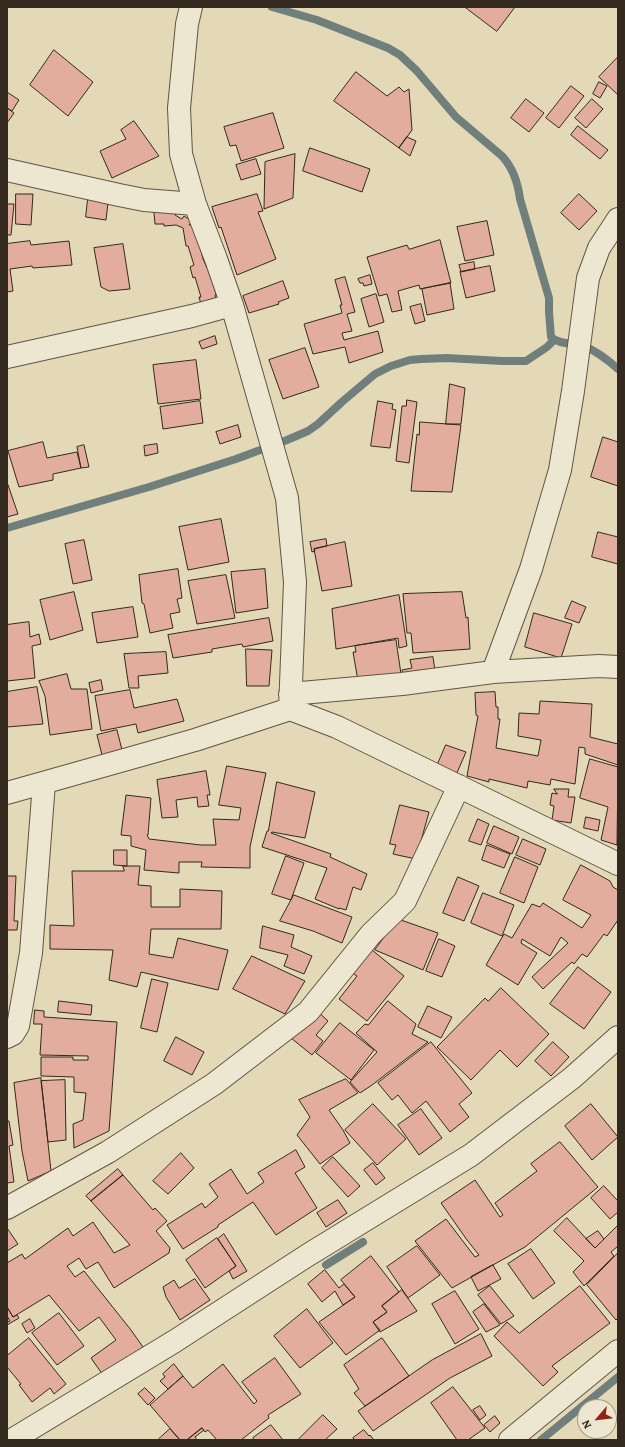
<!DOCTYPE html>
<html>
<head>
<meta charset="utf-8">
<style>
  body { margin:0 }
  #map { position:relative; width:625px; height:1447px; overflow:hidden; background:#e3d9b7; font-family:Alegreya,serif }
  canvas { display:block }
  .frame { position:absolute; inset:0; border:8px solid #33291f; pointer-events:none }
  .north { position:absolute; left:577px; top:1399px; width:40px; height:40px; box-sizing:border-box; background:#ede6d0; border:1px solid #a39a89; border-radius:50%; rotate:242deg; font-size:11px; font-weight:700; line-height:16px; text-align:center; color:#33291f }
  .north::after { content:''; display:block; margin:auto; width:14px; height:18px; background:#8f2418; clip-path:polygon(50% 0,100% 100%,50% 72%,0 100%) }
</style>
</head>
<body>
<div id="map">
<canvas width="625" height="1447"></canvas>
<div class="frame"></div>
<div class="north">N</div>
</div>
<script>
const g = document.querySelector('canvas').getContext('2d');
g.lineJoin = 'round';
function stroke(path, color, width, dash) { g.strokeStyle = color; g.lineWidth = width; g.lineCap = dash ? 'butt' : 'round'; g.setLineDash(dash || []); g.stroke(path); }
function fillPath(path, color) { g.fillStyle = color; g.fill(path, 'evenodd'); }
stroke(new Path2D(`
  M272,7L317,20L388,48L400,55L417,71L456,117L502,156C513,168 518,183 520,199L549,298V312L551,337C559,345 573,342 584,346C596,351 608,360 618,369
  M7,528L149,487L236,459L287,440L308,431L318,424L343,401L375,374L391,366L410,360L421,359L447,358L502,361H526L547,347L554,340
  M326,1265L363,1242
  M541,1440L618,1377`), '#707f7b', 8);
const building = new Path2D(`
  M465,7H515L497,31Z
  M54,50L93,82L68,116L30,85Z
  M618,57V95L599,77Z
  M356,72L387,96L399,87L404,92L409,89L412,130L399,148L334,101Z
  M599,82L607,86L600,98L593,94Z
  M571,86L584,96L559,128L546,118Z
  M7,92L19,100L12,111L7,108Z
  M526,99L544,113L529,132L511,118Z
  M592,99L603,109L586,128L575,118Z
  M7,108L14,113L7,123Z
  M273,113L284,148L241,161L236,145L230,146L224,127Z
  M134,121L159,156L112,178L100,151L126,139L121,130Z
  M578,126L608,150L600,159L571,135Z
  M407,137L416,141L410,156L399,148Z
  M310,148L370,169L362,192L303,171Z
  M295,154L293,198L264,209L265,162Z
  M256,159L261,174L241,180L236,165Z
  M16,194H33L31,225L16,224Z
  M257,194L263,211L258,212L276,259L237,275L221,227L219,228L212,207Z
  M579,194L597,211L579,230L561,213Z
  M88,199L108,203L106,220L86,217Z
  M7,204H14L11,235H7Z
  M175,209V215L182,219L184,216L192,221L189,225L194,224L203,259L207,268H209L216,294L215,295L217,304L202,308L199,297H201L195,277L193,278L190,267L194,265L188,246H186L183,228L176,225L164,226V224H155L154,213Z
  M487,221L494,255L465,261L457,227Z
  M440,240L451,283L420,289L419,285L398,291L402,310L392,312L387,294L379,296L367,257L407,245L409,249Z
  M30,241L31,245L69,241L72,265L33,268L32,266L10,269L13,291L7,292V244Z
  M123,244L130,289L109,291L101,287L94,248Z
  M474,262L475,269L461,272L459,265Z
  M490,266L495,291L466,298L460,272Z
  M370,275L372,284L364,286L363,283H360L358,279Z
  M345,277L355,312L347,314L352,331L342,333L344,340L378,331L383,352L349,363L345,347L313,354L304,324L342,313L340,305H342L335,280Z
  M283,281L289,298L278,302L279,304L249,313L243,296Z
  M450,283L454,309L427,315L422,289Z
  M376,294L384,322L369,327L361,299Z
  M421,304L425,321L415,324L410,307Z
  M215,336L217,344L202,349L199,342Z
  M305,348L319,387L283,399L269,360Z
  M196,360L201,399L158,404L153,365Z
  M450,384L465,388L461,424H446Z
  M407,400L417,402L409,463L396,461L402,406H406Z
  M200,401L203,423L163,429L160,407Z
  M378,401L393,404L392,409L396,410L390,448L371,446Z
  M420,422L461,425L452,492L411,491L417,434L419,435Z
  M238,425L241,437L220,444L216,432Z
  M603,437L618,442V486L591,477Z
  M43,442L47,458L77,452L81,468L53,474V480L19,487L8,451Z
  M157,444L158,453L145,456L144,446Z
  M84,445L89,467L81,468L77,447Z
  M7,482L18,514L7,517Z
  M221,519L229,562L188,570L179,527Z
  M598,532L618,537V564L592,557Z
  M326,539L327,546L314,549L315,551L312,552L310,542Z
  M84,540L92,580L73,584L65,544Z
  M345,542L352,586L322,591L314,549Z
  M178,569L182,598L177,599L180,612L170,614L173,628L150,633L144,604L142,603L139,575Z
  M265,569L268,608L236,613L231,572Z
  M226,575L235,618L197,624L188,581Z
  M74,592L83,630L50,640L40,600Z
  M462,592L466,618L468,617L470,649L413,653L411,633H407L403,594Z
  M399,595L407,646L399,648L398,638L336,649L332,609Z
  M572,601L586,607L579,623L565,618Z
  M133,607L138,637L97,643L92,613Z
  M534,613L572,624L561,658L525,647Z
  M269,618L273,641L243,647L242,644L212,649V652L173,658L168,635Z
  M29,622L30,637L39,634L41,644L32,646L35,678L7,681V625Z
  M396,640L401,674L358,681L353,652H356L355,646Z
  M246,649L272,650L269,686H247Z
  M166,652L168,673L138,676L139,688H129L124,654Z
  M433,657L435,671L404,680L402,670L412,668L410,660Z
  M67,674L71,689H87L92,729L50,735L45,696L39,681Z
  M101,680L103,690L91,693L89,683Z
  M37,687L43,724L7,727V692Z
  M130,690L134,708L177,699L184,721L138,733L136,724L101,731L95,696Z
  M495,692L496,707H498V719H500L496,748L538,756L541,740L518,736L519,713L539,714L540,701L592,704L590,737L618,744V765L585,754V748L579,747L575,784L551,779L550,785L528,781L527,788L489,779V782L467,776L478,716L476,715L475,693Z
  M117,730L123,754L103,759L97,735Z
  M446,745L466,752L456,775L437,766Z
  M590,759L618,767L617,845L601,840L608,807L580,798Z
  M227,766L266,773L250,847V868L201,867L202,862H179V873L144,870L146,850L131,846V836L121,835L126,795L151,798L148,835H147L149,839L201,845H216L213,819L239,820L241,808L219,805Z
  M206,771L210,795H207L209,806L198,807L197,797L176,800L178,817L162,818L157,780Z
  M277,782L315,792L305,838L272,832L271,833L331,854L330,857L367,874L361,890L353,887L346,910L339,908V909L315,899L327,868L262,847L267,831H268Z
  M554,789H569L568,797H575L571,823L552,820L554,806L550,805L552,793L557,794Z
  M400,805L429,812L416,859L393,854L396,845L390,844Z
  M586,817L600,820L598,831L584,828Z
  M478,819L489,824L481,845L469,841Z
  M494,826L519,837L512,854L487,843Z
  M523,839L546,849L540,865L516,855Z
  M487,845L510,854L504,868L482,860Z
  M114,850H127V866L114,865Z
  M286,856L304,863L291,900L272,894Z
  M515,857L538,867L524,903L500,893Z
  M581,865L610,881L613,887L618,890V920L607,936L604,934L587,957L582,954L574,964L572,962L543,989L532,977L568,943L561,937L550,956L522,939L521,943L537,953L518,985L486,965L504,934L512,938L532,904L540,907L543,903L582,928L591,915L563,900Z
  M123,866H140L138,885L151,886V907H180V889L222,891L221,929H151L149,954L173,958L178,938L228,950L218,990L141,972L137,987L109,980L113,950L50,949V925L74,926L72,871H124Z
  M7,876H16L14,921H18L17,930H7Z
  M458,877L479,886L464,921L443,913Z
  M483,893L514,905L502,936L471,923Z
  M294,895L352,917L342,943L313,931L280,921Z
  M398,919L438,933L423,970L375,950Z
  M263,926L294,935L291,947L312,956L304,974L284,966L288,955L260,948Z
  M439,939L455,946L442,977L426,971Z
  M367,946L404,976L367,1021L339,999L357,976L348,970Z
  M252,956L305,981L285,1014L233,989Z
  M578,967L611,992L584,1029L550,1004Z
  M152,979L168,983L157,1032L141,1028Z
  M501,988L549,1034L517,1067L500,1050L471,1080L437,1047L485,998L488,1001Z
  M59,1001L92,1005L91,1015L58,1012Z
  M388,1001L416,1024L412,1034L428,1042L372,1085L360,1093L350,1082L377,1052L356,1033L365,1024L368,1025Z
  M428,1006L452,1017L441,1038L418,1027Z
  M314,1008L328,1021L316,1035L323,1041L312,1055L291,1038Z
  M35,1010L44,1011V1017L117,1022L109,1131L74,1148L73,1124L83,1120L86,1093L74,1092V1077L41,1076V1057H73V1060H88V1056L40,1055L42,1024H34Z
  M340,1023L374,1050L351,1080L316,1053Z
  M176,1037L204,1052L192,1075L164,1061Z
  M431,1042L472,1093L459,1104L469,1117L450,1132L426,1101L412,1113L398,1095L392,1100L378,1083Z
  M553,1042L569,1057L551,1076L535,1061Z
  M41,1078L51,1171L28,1181L22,1151L14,1083Z
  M346,1079L358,1093L329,1110L343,1130L350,1143L320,1164L297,1135L310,1117L299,1100Z
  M65,1080L66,1140L48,1142L41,1081Z
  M373,1104L406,1139L377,1165L345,1130Z
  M591,1104L618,1137L592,1160L565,1126Z
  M421,1109L442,1138L419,1155L398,1125Z
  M7,1121H9L13,1145L9,1146L14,1182L7,1183Z
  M560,1142L598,1187L525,1247L452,1288L415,1241L446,1219L475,1257L479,1255L467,1240L441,1203L475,1180L500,1217L503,1215L495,1203L537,1171L531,1164Z
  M296,1150L305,1167L295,1173L317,1208L276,1235L253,1202L218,1225V1227L183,1249L167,1225L202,1203L205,1208L218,1197L209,1184L231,1169L247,1194L264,1182L258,1173Z
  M181,1153L194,1168L168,1194L153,1181Z
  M333,1157L360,1186L348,1197L322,1168Z
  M373,1163L385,1178L376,1185L364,1170Z
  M118,1169L123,1175L91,1201L86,1196Z
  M123,1175L153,1210L155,1208L167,1221L156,1231L170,1248L169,1253L114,1288L98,1262L86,1269L79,1258L67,1266L75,1277L84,1271L131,1330L143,1347L103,1375L91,1358L116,1340L99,1317L79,1331L49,1295L13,1317L7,1307V1263L22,1254L25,1259L68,1228L73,1236L93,1222L114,1253L130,1245L91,1201Z
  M604,1186L618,1201V1212L610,1219L591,1198Z
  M338,1200L347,1213L326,1227L317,1213Z
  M567,1218L595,1248L618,1225V1246L611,1252L614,1256L584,1286L573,1272L584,1261L554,1231Z
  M7,1228L18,1244L7,1251Z
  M598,1231L604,1239L595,1248L586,1239Z
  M224,1234L247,1271L233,1279L229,1271L236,1266L218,1239Z
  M217,1238L236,1266L205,1288L186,1260Z
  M417,1246L440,1275L408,1298L387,1267Z
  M531,1249L555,1283L533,1299L508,1264Z
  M618,1253V1318L616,1320L587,1285Z
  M371,1256L399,1292L382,1306L387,1312L373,1322L380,1330L346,1355L319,1322L355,1297L341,1280Z
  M493,1265L501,1279L478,1291L471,1277Z
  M325,1270L339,1288L344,1284L355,1297L343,1305L335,1291L322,1302L308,1284Z
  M195,1279L210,1300L180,1320L166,1297L163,1287L174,1280L179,1288Z
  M490,1286L514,1316L501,1324L478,1295Z
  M580,1286L610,1323L552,1366L558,1372L543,1386L494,1336L507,1322L519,1333Z
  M402,1290L417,1311L380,1332L373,1322L387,1312L382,1306Z
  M455,1291L479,1329L455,1344L432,1304Z
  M484,1304L500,1325L486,1332L473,1312Z
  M7,1307L13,1317L17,1315L19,1318L7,1325V1322L10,1321L7,1316Z
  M307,1309L333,1343L300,1368L274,1336Z
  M59,1313L84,1346L57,1365L32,1333Z
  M30,1319L35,1328L27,1333L22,1324Z
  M481,1334L492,1356L450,1378L373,1431L358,1411L432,1360Z
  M29,1338L66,1384L54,1394L50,1388L32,1402L19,1385L21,1384L7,1367V1356Z
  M382,1338L409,1376L365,1406L354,1393L359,1389L344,1365Z
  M275,1358L301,1394L268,1415L269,1418L241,1440H217L208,1430L205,1432L202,1428L187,1440H180L150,1405L183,1376L193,1388L223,1364L254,1404L257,1401L242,1382Z
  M174,1364L183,1376L168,1389L160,1381L165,1377L163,1374Z
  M453,1387L485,1428L468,1440H457L431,1403Z
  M145,1388L155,1398L148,1405L138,1394Z
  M480,1406L486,1415L480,1420L473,1410Z
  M323,1415L337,1429L325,1440H298Z
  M495,1416L500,1423L490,1432L484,1425Z
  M271,1425L283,1440H254L253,1438Z
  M202,1428L204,1430L195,1437L197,1440H187Z
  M170,1429L180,1440H160L159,1439Z
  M364,1430L369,1436L370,1435L374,1440H353L354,1439L353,1438Z`);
fillPath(building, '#e2ad9c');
stroke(building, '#33291f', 1);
const minor = new Path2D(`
  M191,7L187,24L179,108L181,154L195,204L216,259L232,305L287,498L295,582L290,709
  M7,170L119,195L144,200L195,204
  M7,357L192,316L232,305
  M493,672L531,569L560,470L573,391L588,278L599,248L618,219
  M290,694L402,684L493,672L599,666L618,667
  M7,793L195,740L290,709L337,727L618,864
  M7,1037L13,1034L18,1026L31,953L44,783
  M7,1208L108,1152L214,1084L308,1012L371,934L405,901L459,786
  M12,1440L175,1341L308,1255L471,1155L572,1078L618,1037
  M510,1440L618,1351`);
stroke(minor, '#5f5545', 24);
stroke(minor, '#ede6d0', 22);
</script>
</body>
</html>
